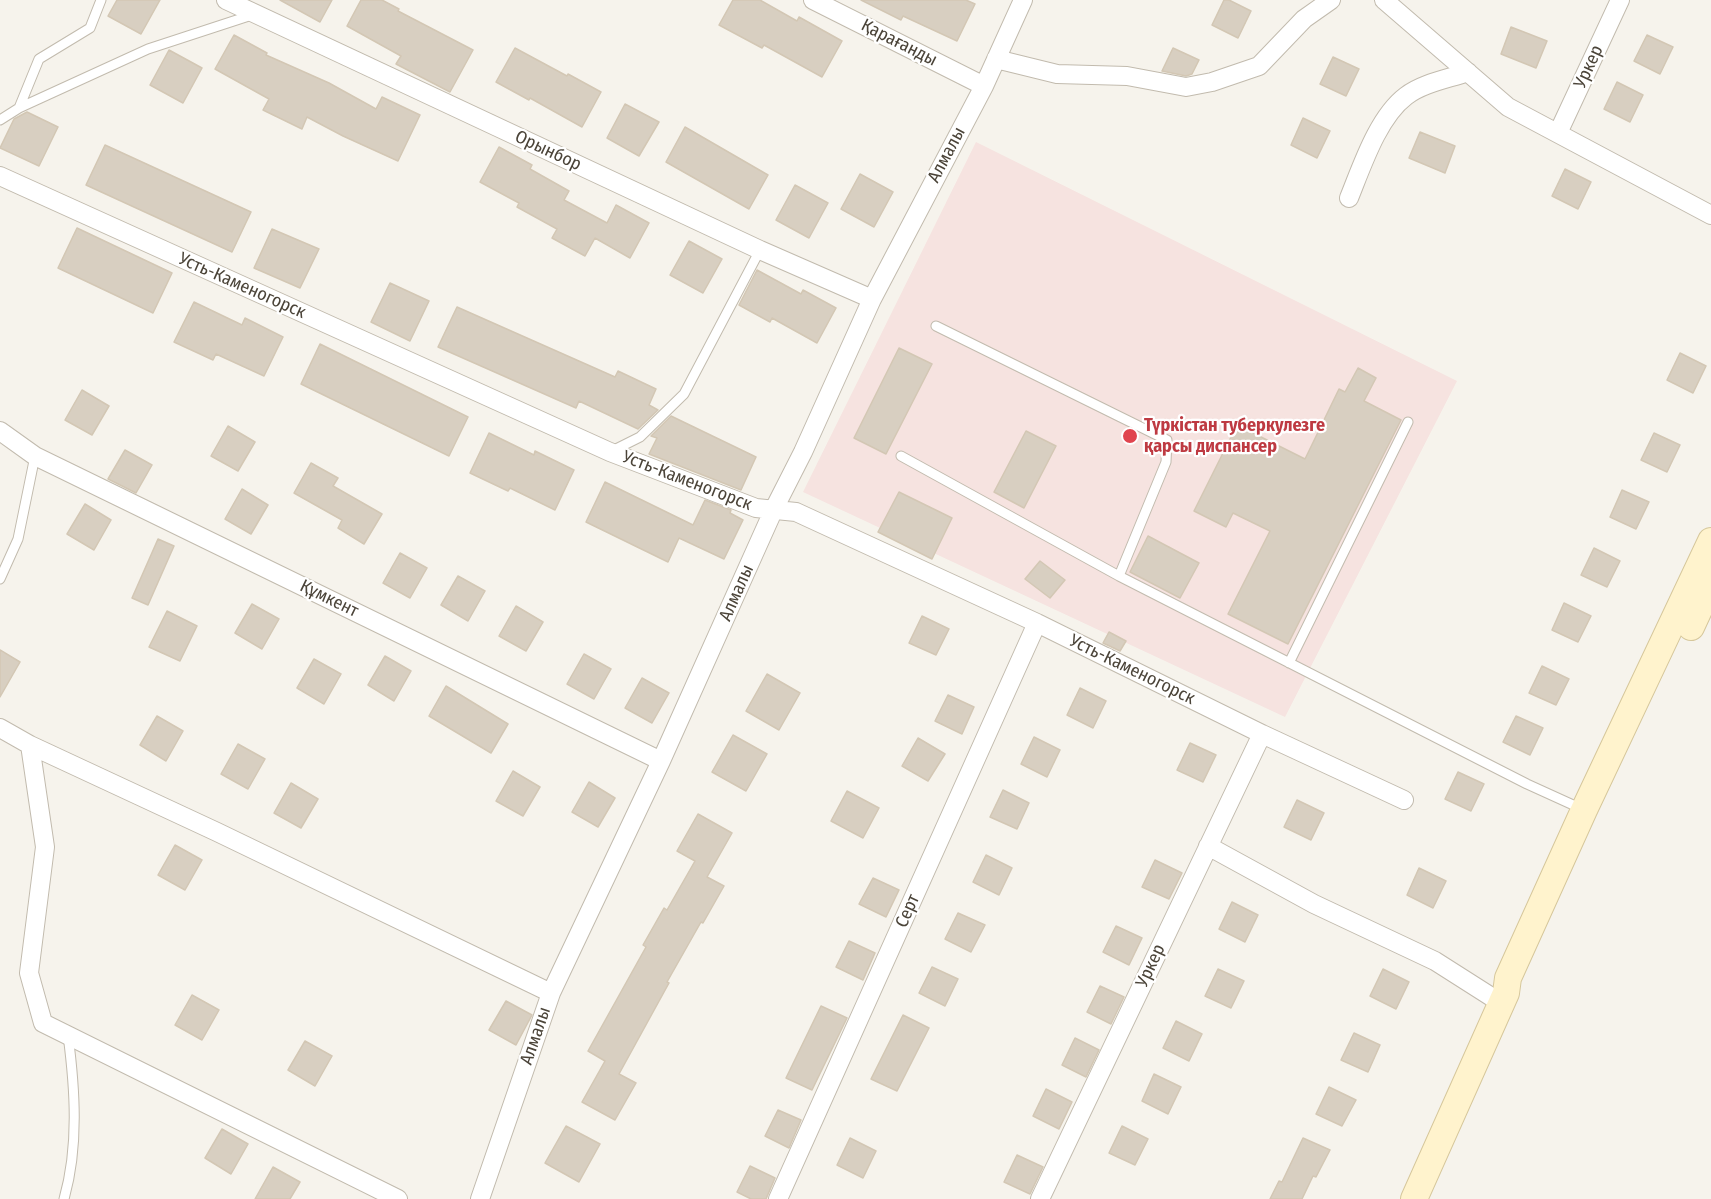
<!DOCTYPE html>
<html>
<head>
<meta charset="utf-8">
<style>
  body { margin:0 }
  canvas { display:block; background:#f6f3ec }
</style>
</head>
<body>
<canvas width="1711" height="1199"></canvas>
<script>
const g = document.querySelector('canvas').getContext('2d');
g.lineJoin = 'round';
function fillPath(path, color) { g.fillStyle = color; g.fill(path, 'evenodd'); }
function stroke(path, color, width, dash) { g.strokeStyle = color; g.lineWidth = width; g.lineCap = dash ? 'butt' : 'round'; g.setLineDash(dash || []); g.stroke(path); }
function write(font, color, halo, rows, align = 'center') {
  g.font = font + ' "Fira Sans Condensed",sans-serif'; g.lineWidth = 4.5; g.setLineDash([]); g.textBaseline = 'middle'; g.strokeStyle = halo; g.fillStyle = color; for (const [text, x, y, turn = 0] of rows) {
    g.save(); g.translate(x, y); g.rotate((+turn || 0) * Math.PI / 180); g.textAlign = isNaN(turn) ? turn : align; if (halo) g.strokeText(text, 0, 0); g.fillText(text, 0, 0); g.restore();
  }
}
fillPath(new Path2D(`
  M976,142L1457,381L1285,717L803,492Z`), '#f6e3e0');
const building = new Path2D(`
  M117,0H160L141,34L108,16Z
  M280,0H332L320,22Z
  M361,0H382L399,9L398,11L473,50L450,92L396,64L401,56L347,26Z
  M733,0H760L797,21L799,17L842,41L822,77L764,45L762,48L719,25Z
  M861,0H966L975,4L957,41L903,16L901,20Z
  M1224,0H1229L1251,11L1238,38L1212,25Z
  M1511,27L1547,41L1536,68L1501,54Z
  M234,35L267,53L266,55L329,83L376,109L382,97L420,115L398,161L343,136L307,117L302,129L263,110L269,99L215,69Z
  M1647,35L1673,47L1660,74L1634,61Z
  M515,48L567,76L568,74L601,92L582,127L530,98L529,100L496,82Z
  M1173,48L1199,60L1192,74L1186,76L1162,71Z
  M169,50L202,68L183,103L150,85Z
  M1333,57L1359,69L1346,96L1320,84Z
  M1617,82L1643,95L1630,122L1604,109Z
  M625,104L659,122L639,156L607,138Z
  M27,112L58,127L39,166L0,148L14,119Z
  M1303,118L1330,131L1317,158L1291,145Z
  M685,127L768,175L749,209L666,162Z
  M1420,132L1455,146L1445,173L1409,158Z
  M105,145L251,212L232,252L86,185Z
  M499,147L532,165L530,169L569,191L564,200L607,223L616,205L649,223L630,258L595,238L585,256L552,238L557,229L517,207L519,203L480,182Z
  M1565,169L1591,182L1578,209L1552,196Z
  M860,174L893,192L874,227L841,209Z
  M795,185L828,203L809,238L776,220Z
  M77,228L172,273L153,313L58,268Z
  M272,229L319,249L300,288L254,268Z
  M689,241L722,259L703,293L670,275Z
  M757,270L801,294L803,290L836,308L817,343L772,318L770,322L739,305Z
  M390,283L429,301L410,341L371,322Z
  M194,302L242,325L245,318L283,337L264,376L216,354L213,360L174,342Z
  M457,307L615,377L618,371L656,389L649,405L658,410L638,429L579,401L576,408L438,347Z
  M320,344L468,417L449,456L301,384Z
  M899,348L932,364L886,454L854,438Z
  M1680,353L1706,366L1693,393L1667,380Z
  M1358,368L1376,378L1364,401L1401,420L1288,644L1228,614L1270,531L1233,513L1226,527L1194,511L1237,425L1305,459L1339,389L1345,392Z
  M82,390L109,406L92,435L65,420Z
  M671,416L756,457L741,490L649,454L657,438L651,436Z
  M228,426L255,442L238,471L211,456Z
  M1026,431L1056,446L1024,508L994,492Z
  M489,433L534,455L535,451L574,470L555,510L510,488L508,491L470,473Z
  M1654,433L1680,445L1667,472L1641,460Z
  M125,450L152,465L136,493L108,479Z
  M311,463L338,478L333,486L382,514L364,544L338,528L342,520L294,493Z
  M605,482L693,525L705,500L731,510L730,513L743,520L724,559L679,538L668,562L586,522Z
  M242,489L268,505L251,534L225,519Z
  M1622,490L1649,502L1636,529L1610,517Z
  M899,492L952,518L932,559L878,532Z
  M85,504L111,520L94,550L67,534Z
  M1148,536L1199,563L1180,598L1130,572Z
  M158,539L174,546L148,605L132,598Z
  M1594,548L1620,561L1607,587L1581,575Z
  M400,553L427,568L410,598L383,583Z
  M1040,561L1065,580L1050,598L1025,579Z
  M458,576L485,591L468,621L441,605Z
  M1564,603L1591,616L1578,642L1552,630Z
  M252,604L279,619L262,649L235,633Z
  M516,606L543,622L526,651L499,636Z
  M167,611L197,626L180,661L149,647Z
  M922,616L949,629L936,655L909,643Z
  M1109,632L1126,641L1120,651L1103,643Z
  M0,650L20,662L0,697Z
  M584,654L611,669L594,699L567,684Z
  M385,656L411,671L394,701L368,685Z
  M314,659L341,674L324,704L297,688Z
  M1542,666L1569,679L1556,705L1529,693Z
  M767,674L800,693L779,730L746,711Z
  M642,678L669,693L652,723L625,708Z
  M446,686L508,724L491,753L429,716Z
  M1080,688L1106,701L1093,728L1067,715Z
  M948,695L974,707L962,734L935,721Z
  M157,716L183,731L166,761L140,745Z
  M1516,716L1543,728L1530,755L1503,742Z
  M733,735L767,754L746,791L712,772Z
  M1034,737L1060,750L1047,777L1021,764Z
  M918,738L945,754L928,781L902,766Z
  M1190,743L1216,755L1203,782L1177,770Z
  M238,744L265,759L248,789L221,774Z
  M513,771L540,787L523,816L496,801Z
  M1458,772L1484,784L1471,811L1445,799Z
  M589,782L615,798L598,827L572,812Z
  M291,783L318,799L301,828L274,813Z
  M1003,790L1029,803L1017,829L990,817Z
  M847,791L879,808L863,838L831,821Z
  M1297,800L1324,813L1311,840L1284,827Z
  M698,814L732,833L707,877L724,886L703,923L701,922L667,982L669,983L619,1074L636,1083L615,1120L582,1102L605,1061L588,1051L646,947L643,945L664,908L667,910L695,861L677,851Z
  M175,845L202,860L185,890L158,875Z
  M986,855L1012,868L999,895L973,882Z
  M1155,860L1182,873L1169,899L1142,887Z
  M1419,868L1446,881L1433,908L1407,895Z
  M873,878L899,890L886,917L859,904Z
  M1232,902L1258,915L1245,942L1219,929Z
  M958,913L985,925L971,952L945,939Z
  M1116,926L1142,938L1129,965L1103,952Z
  M849,941L875,953L863,980L836,967Z
  M932,967L958,979L945,1006L919,993Z
  M1218,969L1244,981L1231,1008L1205,996Z
  M1383,969L1409,982L1396,1009L1370,996Z
  M1100,986L1124,997L1111,1024L1087,1012Z
  M192,995L219,1010L202,1040L175,1025Z
  M506,1001L532,1015L516,1045L489,1030Z
  M821,1006L847,1018L812,1090L786,1078Z
  M903,1015L929,1028L897,1091L871,1079Z
  M1176,1021L1202,1034L1189,1061L1163,1048Z
  M1354,1033L1380,1045L1368,1072L1341,1060Z
  M1075,1038L1099,1050L1086,1077L1062,1065Z
  M305,1041L332,1056L315,1086L288,1070Z
  M1154,1074L1181,1087L1168,1114L1142,1101Z
  M1329,1087L1356,1100L1342,1126L1316,1114Z
  M1046,1089L1072,1102L1059,1129L1033,1116Z
  M778,1110L801,1120L789,1148L765,1136Z
  M566,1126L600,1144L579,1182L545,1163Z
  M1122,1126L1148,1139L1135,1165L1109,1153Z
  M222,1129L248,1144L231,1174L205,1158Z
  M850,1138L876,1151L863,1178L837,1165Z
  M1303,1138L1330,1150L1316,1177L1313,1176L1302,1199H1270L1279,1181L1282,1182Z
  M1017,1155L1043,1167L1030,1194L1004,1182Z
  M750,1166L775,1178L766,1199H751L737,1192Z
  M273,1167L300,1182L290,1199H255Z`);
fillPath(building, '#d8cfc1');
stroke(building, '#d3c7b4', 1.5);
const service = new Path2D(`
  M19,108L39,59L90,28L101,0
  M0,120L19,108L148,49L255,14
  M936,326L1167,440L1166,462L1119,576
  M612,451L640,437L684,394L760,250
  M901,456L1119,576L1527,784L1582,809
  M0,579L18,539L35,456
  M1289,663L1408,422
  M64,1199C79,1146 75,1089 68,1035`);
const minor = new Path2D(`
  M226,0L760,250L872,299
  M813,0L984,86
  M1384,0L1508,107L1711,215
  M996,59L1057,74L1127,76L1186,87L1212,82L1259,66L1304,19L1331,0
  M1558,133L1620,0
  M0,176L610,452L756,508L796,512L1037,623L1262,734L1404,800
  M1349,198C1362,166 1378,117 1406,96C1423,83 1448,79 1468,72
  M0,431L35,456L661,761
  M0,728L30,745L217,832L551,993
  M30,745L45,847L29,973L43,1023L398,1199
  M1208,846L1314,904L1435,961L1501,1003
  M480,1199L551,993L661,761L774,509L803,452L872,299L984,86L1023,0
  M778,1199L1037,623
  M1040,1199L1262,734`);
const secondary = new Path2D(`
  M1691,627L1711,584
  M1414,1199L1506,993L1508,978L1584,810L1711,541`);
stroke(service, '#c2bbae', 11);
stroke(minor, '#c2bbae', 20);
stroke(secondary, '#d6c79b', 28);
stroke(service, '#fff', 9);
stroke(minor, '#fff', 18);
stroke(secondary, '#fff3cd', 26);
for (const [x, y, r, color] of [
  [1130,436,8,"#e0444e"]
]) { const dot = new Path2D(); dot.arc(x, y, r, 0, 2 * Math.PI); g.fillStyle = color; g.fill(dot); stroke(dot, '#fff', 2); }
write('18px', '#4b4439', '#fff', [
  ["Қарағанды",899,43,27],
  ["Уркер",1589,67,-65],
  ["Орынбор",548,151,25],
  ["Алмалы",947,155,-62],
  ["Усть-Каменогорск",242,286,24],
  ["Усть-Каменогорск",687,481,21],
  ["Алмалы",737,593,-66],
  ["Құмкент",329,599,26],
  ["Усть-Каменогорск",1132,670,26],
  ["Серт",908,911,-66],
  ["Уркер",1151,966,-65],
  ["Алмалы",536,1036,-71]
]);
write('bold 18px', '#be3a42', '#fff', [
  ["Түркістан туберкулезге",1144,426],
  ["қарсы диспансер",1144,447]
], 'left');
</script>
</body>
</html>
